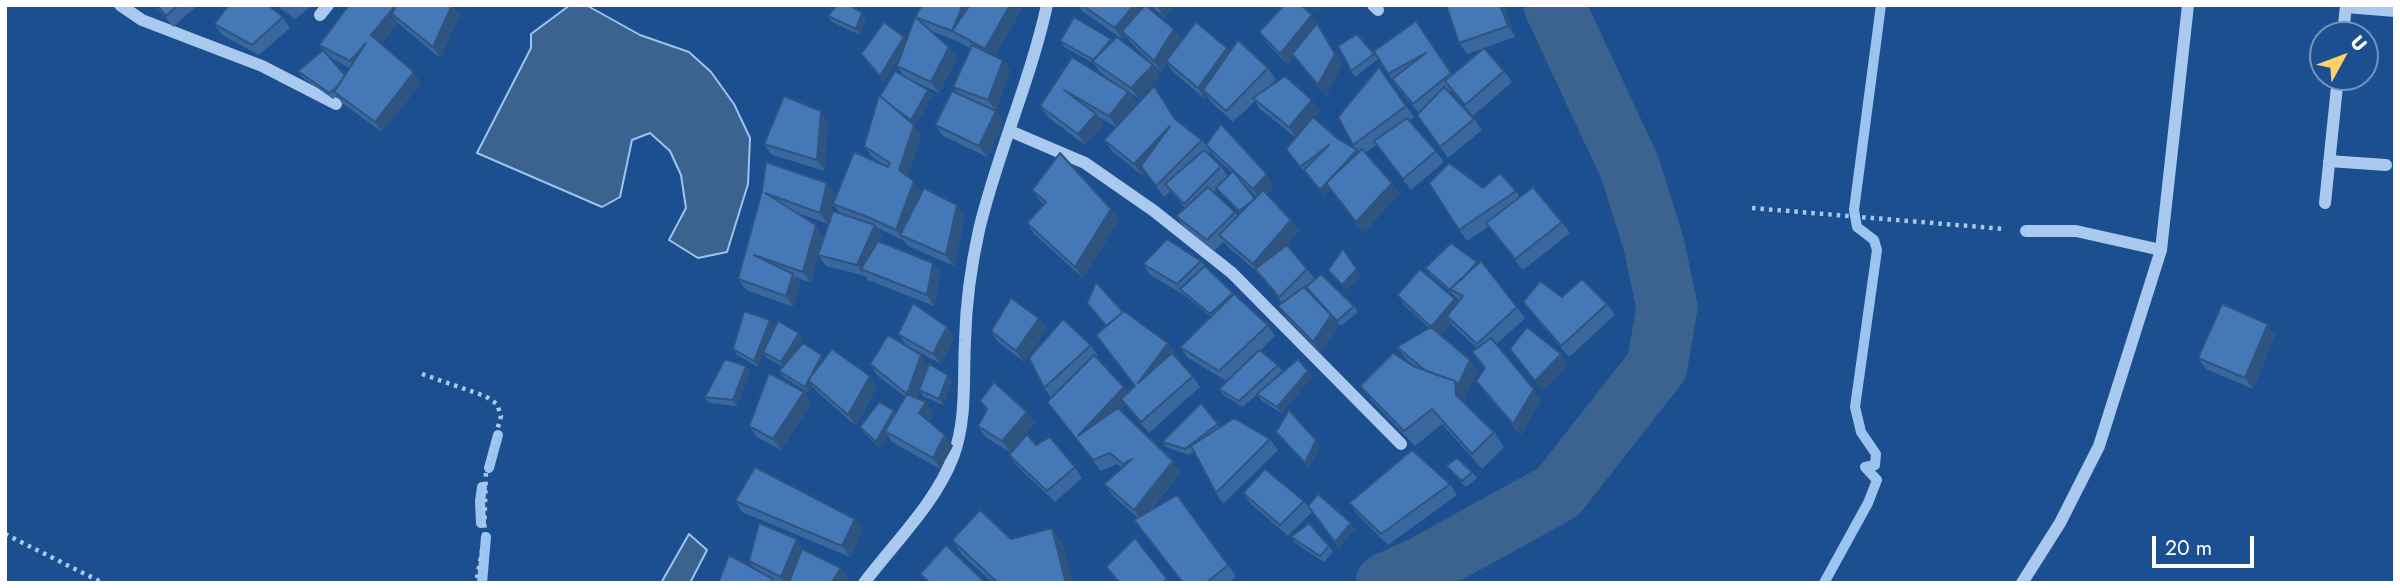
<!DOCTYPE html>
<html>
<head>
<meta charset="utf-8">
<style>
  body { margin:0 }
  #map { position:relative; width:2400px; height:588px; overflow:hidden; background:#1b4f8f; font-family:Jost,sans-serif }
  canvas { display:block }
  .frame { position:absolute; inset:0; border:7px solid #fff; pointer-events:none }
  .north { position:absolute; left:2309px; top:21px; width:70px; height:70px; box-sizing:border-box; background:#1b4f8f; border:2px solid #7695bc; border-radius:50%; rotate:49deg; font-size:19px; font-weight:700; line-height:28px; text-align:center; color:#fff }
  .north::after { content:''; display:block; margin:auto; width:24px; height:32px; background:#ffd166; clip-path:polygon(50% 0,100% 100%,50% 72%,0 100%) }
  .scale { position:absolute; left:2152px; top:536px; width:102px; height:32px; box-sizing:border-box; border:4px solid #fff; border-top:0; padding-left:9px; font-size:21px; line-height:24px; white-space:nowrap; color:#fff; -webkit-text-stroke:5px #1b4f8f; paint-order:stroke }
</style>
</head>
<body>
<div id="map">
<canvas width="2400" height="588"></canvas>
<div class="frame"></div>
<div class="north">U</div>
<div class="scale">20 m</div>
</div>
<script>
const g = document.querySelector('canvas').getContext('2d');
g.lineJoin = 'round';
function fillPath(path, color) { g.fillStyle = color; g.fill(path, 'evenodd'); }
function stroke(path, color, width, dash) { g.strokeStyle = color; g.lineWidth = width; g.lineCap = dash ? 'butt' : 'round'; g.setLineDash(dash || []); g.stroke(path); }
const water = new Path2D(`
  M570,5H586L640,35L689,52L711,72L734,104L750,138L748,184L727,252L698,258L669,240L686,208L681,175L670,151L650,133L632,140L620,197L602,207L477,153L531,48V34Z
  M689,534L707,550L690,583H661Z`);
fillPath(water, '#3c6290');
stroke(water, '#9cc4f0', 2);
stroke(new Path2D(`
  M489,468L498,435
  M481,523L480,501L482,487
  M482,583L486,537
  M1824,583L1868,503L1877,480L1865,467L1875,465L1876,454L1861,432L1855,407L1877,250L1874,240L1857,227L1854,210L1881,5`), '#9cc4f0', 10);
stroke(new Path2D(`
  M1386,583L1422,567L1558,492L1657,366L1667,307L1654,245L1630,168L1554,5`), '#3c6290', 61);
stroke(new Path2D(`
  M1752,208L2005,229
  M422,374L485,396L497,404L501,416L486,471L484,540L476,583
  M5,534L103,583`), '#a9c9ee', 4.5, [3.5, 5]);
stroke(new Path2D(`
  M120,5L142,20L262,66L336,104
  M1373,5L1378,10
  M2346,7L2395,11
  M320,15L328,5
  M2343,35L2346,5
  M1010,131L1085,163L1154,211L1232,273L1401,444
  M2329,161L2386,165
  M2325,203L2338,77
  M2026,231H2076L2161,250
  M864,583C894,543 935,504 953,457C967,420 963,380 965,341C966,303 971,266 979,230C997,154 1030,82 1047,5
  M2022,583L2060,523L2099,446L2161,250L2188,5`), '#a9c9ee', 12);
fillPath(new Path2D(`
  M155,5H198L173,27Z
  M275,5H313L295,19Z
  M349,5L460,15L440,58L398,23L381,44L421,83L382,132L342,103L337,96L333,99L302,77L298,71L323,50L319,45ZM329,57L350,68L345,75Z
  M1024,5L995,56L1003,60L1010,71L996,111L1004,122L987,157L943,136L935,125L957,93L953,87L970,48L959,42L931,31L957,58L939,93L911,80L928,90L933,95L915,125L910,122L914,125L921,136L908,177L921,192L919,200L965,216L954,266L908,246L904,241L878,228L883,236L880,242L933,263L940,274L934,306L868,280L865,276L826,266L818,255L811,283L795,277L800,285L793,307L746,290L738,279L762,191L835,194L828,224L795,212L823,236L819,251L840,213L833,204L884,165L872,157L864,146L904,77L897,66L903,51L884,82L861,54L907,41L915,17Z
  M1078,5H1146L1182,40L1230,51L1268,68L1276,79L1267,88L1320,111L1314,117L1337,138L1357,150L1353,145L1379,67L1414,117L1409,121L1436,151L1444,162L1411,190L1376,145L1365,153L1400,194L1363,233L1331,189L1324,196L1306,172L1305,173L1290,154L1295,137L1260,109L1255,101L1233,122L1210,101L1207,96L1205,99L1173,72L1167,63L1161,72L1130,42L1125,35L1122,39L1082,11Z
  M1150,5H1176L1165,18Z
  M1446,5H1504L1515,37L1467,54L1459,43Z
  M828,16L866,19L860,35L832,22Z
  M283,17L290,28L259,55L222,35L214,24Z
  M1416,21L1452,74L1504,71L1512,82L1473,116L1451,90L1449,92L1474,119L1482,130L1448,158L1417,115L1419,113L1399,90L1388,74Z
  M1320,26L1319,27L1342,65L1326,96L1294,57L1288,65L1267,43L1259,32Z
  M1060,41H1113L1153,65L1160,76L1139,99L1129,92L1136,103L1123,120H1176L1202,140L1210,151L1207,154L1221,166L1228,177L1232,173L1214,156L1206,145L1274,185L1267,194L1299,231L1285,247L1307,269L1315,279L1354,306L1358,312L1341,326L1332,317L1339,326L1321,353L1286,317L1278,306L1282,303L1256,271L1227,246L1224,242L1214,251L1184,227L1176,216L1185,208L1170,191L1164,197L1145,172L1142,175L1112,151L1104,140L1116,127L1097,116L1104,125L1085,145L1048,117L1040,106L1072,57L1125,90L1100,72L1093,63L1064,47ZM1242,182L1257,197L1255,198ZM1217,189L1240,214L1238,216L1235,212L1214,193Z
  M1374,54L1378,59L1355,77L1351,71Z
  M828,122L825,171L772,155L764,144Z
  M1483,188L1516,191L1520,197L1562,222L1570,233L1523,270L1488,227L1467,241L1459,230Z
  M1032,190L1119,220L1083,278L1034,234L1027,223L1044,204L1040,201Z
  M1201,261L1205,266L1233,294L1268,325L1275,336L1260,351L1278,365L1282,371L1262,389L1308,371L1312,377L1281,413L1261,400L1257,394L1243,407L1223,395L1219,389L1227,381L1188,358L1180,347L1211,317L1184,295L1150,275L1143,264Z
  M1478,263L1517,307L1525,318L1497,344L1541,400L1521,435L1484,392L1476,381L1484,369L1472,352L1477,348L1454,327L1451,323L1441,335L1470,360L1478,371L1465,396L1466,405L1494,432L1504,447L1482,469L1442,424L1415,446L1371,400L1360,386L1413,366L1416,367L1405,358L1397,347L1429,328L1405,306L1397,295L1457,303L1459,301L1455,296L1429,274L1425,268Z
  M1562,297L1607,304L1615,315L1569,357L1531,313L1523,302Z
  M1123,312L1168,343L1176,354L1174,356L1193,376L1200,387L1149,433L1125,405L1120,410L1181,472L1150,511L1228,565L1236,576L1228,583H1182L1134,520L1138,518L1112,495L1104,484L1122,468L1117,464L1101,471L1047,402L1051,398L1044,388L1091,345L1098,356L1097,358L1128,393L1135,386L1096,335Z
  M1039,318L1047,329L1024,362L998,342L991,331Z
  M774,326L768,341L803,339L793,355L824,358L877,387L856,426L816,391L813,387L809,393L783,377L779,371L783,367L767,358L763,353L758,367L737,355L733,349Z
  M947,327L954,338L941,364L906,345L898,334Z
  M2275,335L2253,389L2206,369L2198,358Z
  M870,364L948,375L952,381L943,405L923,396L919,390L917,398L934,413L929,421L953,446L940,469L892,442L888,435L880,448L864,433L860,427L896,412L905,397L877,375Z
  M750,372L737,406L709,403L705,397Z
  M804,392L811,403L781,450L757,437L749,426Z
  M980,401L1035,423L1010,452L985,437L978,426L986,411Z
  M1201,403L1220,427L1270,439L1278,450L1223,504L1216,493L1194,452L1189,455L1166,447L1162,442Z
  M1276,432L1320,446L1309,468L1280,438Z
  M1036,445L1075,467L1082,478L1055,502L1017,466L1009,455Z
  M1446,466L1472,472L1477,478L1466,487L1451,472Z
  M1450,484L1457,495L1388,545L1357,514L1349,503Z
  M1243,493L1304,501L1312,512L1355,529L1339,548L1312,512L1288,536L1251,504Z
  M735,501L855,519L863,530L850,557L742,512Z
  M1291,537L1329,546L1333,552L1324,562L1295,543Z
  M1135,538L1170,583H1118L1114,578L1106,567Z
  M797,539L804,550L849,579L846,583H718L755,569L749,561Z
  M1011,539L1062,543L1073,583H993L962,555L952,540Z`), '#3a679d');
fillPath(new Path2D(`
  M396,5L392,14L398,23L379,46L371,35Z
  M452,5L460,15L440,58L433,47Z
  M963,5H975L952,31Z
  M1010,5H1024L993,60L985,49Z
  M1134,5H1146L1122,31L1125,35L1122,39L1115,28Z
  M1159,5H1176L1165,18L1157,7Z
  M1312,5H1322L1317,12Z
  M1500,5H1504L1515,37L1508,26Z
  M862,13L866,19L860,35L856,29Z
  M1312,15L1320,26L1319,27L1342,65L1326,96L1318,85L1319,27L1288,65L1280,54Z
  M1174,29L1182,40L1161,72L1154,61Z
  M904,37L908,43L884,82L880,76Z
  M366,43L358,72L350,61Z
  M949,47L957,58L939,93L931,82Z
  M1227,48L1235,58L1203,90L1207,96L1205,99L1198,88Z
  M1003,60L1010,71L996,111L988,100Z
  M1153,65L1160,76L1139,99L1131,88Z
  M414,72L421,83L382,132L375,122Z
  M928,90L933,95L915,125L911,120Z
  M1128,92L1136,103L1117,127L1109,116Z
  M1312,100L1320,111L1296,138L1289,127Z
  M821,111L828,122L825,171L817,160Z
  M996,111L1004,122L987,157L979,146Z
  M1096,114L1104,125L1085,145L1078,134Z
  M914,125L921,136L907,181L899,170Z
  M1170,126L1178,137L1142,175L1134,164Z
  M1357,150L1361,156L1324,196L1320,190Z
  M1267,174L1274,185L1261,200L1253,189Z
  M914,181L921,192L906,237L900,235L904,241L896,230Z
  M827,183L835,194L828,224L820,213Z
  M1392,183L1400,194L1363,233L1356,222Z
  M957,205L965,216L954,266L946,255Z
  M1111,209L1119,220L1083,278L1075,267Z
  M1291,220L1299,231L1261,275L1253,264Z
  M816,225L823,236L811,283L803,272Z
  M875,225L883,236L867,271L861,269L865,276L857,265Z
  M1348,255L1361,275L1347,291L1342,285Z
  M933,263L940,274L934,306L927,295Z
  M793,274L800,285L793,307L786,296Z
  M1455,299L1462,310L1447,316L1451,323L1439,338L1431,327Z
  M1331,315L1339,326L1321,353L1313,342Z
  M1039,318L1047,329L1024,362L1016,351Z
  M770,320L774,326L758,367L754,361Z
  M2268,324L2275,335L2253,389L2245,378Z
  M947,327L954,338L941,364L933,354Z
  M799,333L803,339L785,368L781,362Z
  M1168,343L1176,354L1146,394L1138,383Z
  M1561,354L1568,364L1543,392L1535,381Z
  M822,355L826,361L809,381Z
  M921,355L928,366L914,404L907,394Z
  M1470,360L1478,371L1465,396L1466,410L1456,395L1455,381Z
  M746,366L750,372L737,406L733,400Z
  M1308,371L1312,377L1281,413L1277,407Z
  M948,375L952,381L943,405L939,399Z
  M870,376L877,387L856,426L848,415Z
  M809,381L813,387L809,393L805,387Z
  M1124,387L1131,398L1121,399L1125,405L1086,447L1078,436Z
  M1534,389L1541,400L1521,435L1513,424Z
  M804,392L811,403L781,450L773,439Z
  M926,402L934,413L927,424L919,413Z
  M894,410L898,416L885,431L888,435L880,448L876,442Z
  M1027,412L1035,423L1010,452L1002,441Z
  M945,435L953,446L940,469L933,458Z
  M1316,440L1320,446L1309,468L1305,463Z
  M1173,461L1181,472L1141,521L1134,510Z
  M855,519L863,530L850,557L842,546Z
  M1351,523L1355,529L1339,548L1335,542Z
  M1052,528L1062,543L1073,583H1066Z
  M797,539L804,550L789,582L790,583H785L781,577Z
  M841,568L849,579L846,583H831Z`), '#305480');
const building = new Path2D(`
  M157,5H178L166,16Z
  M229,5H268L283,17L252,45L214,24Z
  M349,5H396L371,35L414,72L375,122L334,92L366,43L350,61L319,45Z
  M396,5H452L433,47L392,14Z
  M837,5H849L862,13L856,29L828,16Z
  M922,5H963L952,31L970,5H1010L985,49L952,31L915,17L949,47L931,82L897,66L915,17Z
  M1082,5H1134L1115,28Z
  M1145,5L1174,29L1154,61L1122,31Z
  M1284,5H1301L1312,15L1280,54L1259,32Z
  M1446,5H1500L1508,26L1459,43Z
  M1074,17L1111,39L1094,60L1060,41Z
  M1416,21L1451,73L1413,104L1392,79L1426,53L1388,74L1374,51Z
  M884,22L904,37L880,76L861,54Z
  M1196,22L1227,48L1198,88L1166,61Z
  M1317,23L1335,54L1318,85L1292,54Z
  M1357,34L1374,54L1351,71L1338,46Z
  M1117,37L1153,65L1131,88L1092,61Z
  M1238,40L1268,68L1226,111L1203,90Z
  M972,45L1003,60L988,100L953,87Z
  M1484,48L1504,71L1465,105L1445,81Z
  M323,50L345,75L337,87L329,93L298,71Z
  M1072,57L1128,92L1109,116L1064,90L1096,114L1078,134L1040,106Z
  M1379,67L1406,106L1353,145L1338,117Z
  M895,71L928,90L911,120L893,107L880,96Z
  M1285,76L1312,100L1289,127L1253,98Z
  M1154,86L1175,119L1202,140L1156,186L1141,166L1170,126L1134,164L1104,140Z
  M1444,87L1474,119L1440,147L1417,115Z
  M952,91L996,111L979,146L935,125Z
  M879,95L914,125L899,170L914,181L896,230L868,217L833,204L854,152L888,167L890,163L864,146Z
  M784,96L821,111L817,160L764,144Z
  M1313,117L1337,138L1357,150L1320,190L1304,170L1329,145L1300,167L1286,149Z
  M1407,118L1436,151L1403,179L1374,141Z
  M1221,124L1267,174L1253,189L1206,145Z
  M1362,149L1392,183L1356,222L1326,183Z
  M1204,150L1221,166L1184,204L1165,184Z
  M1060,153L1111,209L1075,267L1027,223L1046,202L1032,190Z
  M766,162L827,183L820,213L765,193L816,225L803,272L754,255L793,274L786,296L738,279L762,191Z
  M1449,163L1483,188L1500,173L1516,191L1459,230L1429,183Z
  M1233,171L1255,199L1239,211L1216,188Z
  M1208,187L1235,212L1207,240L1176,216Z
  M1533,187L1562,222L1515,259L1486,223Z
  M924,188L957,205L946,255L900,235Z
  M1263,190L1291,220L1253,264L1219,235Z
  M833,211L875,225L857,265L818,255Z
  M1167,239L1201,261L1177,284L1143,264Z
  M878,241L933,263L927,295L861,269Z
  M1451,243L1477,262L1462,279L1450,289L1452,290L1451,291L1425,268Z
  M1287,245L1307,269L1279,297L1255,269Z
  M1343,249L1357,269L1342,285L1328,270Z
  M1481,261L1517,307L1477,344L1447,316L1463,296L1450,289Z
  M1205,266L1233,293L1210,314L1180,289Z
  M1420,269L1455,299L1431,327L1470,360L1458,385L1455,381L1426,371L1397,347L1431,327L1397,295Z
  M1321,274L1354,306L1337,321L1306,287Z
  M1582,279L1607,304L1561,346L1523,302L1540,281L1562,297Z
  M1096,282L1123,312L1106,326L1087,303Z
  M1304,287L1331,315L1313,342L1278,306Z
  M1234,294L1268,325L1219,371L1180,347Z
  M1011,298L1039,318L1016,351L991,331Z
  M913,303L947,327L933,354L898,334Z
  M2222,304L2268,324L2245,378L2198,358Z
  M744,311L770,320L754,361L733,349Z
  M1124,311L1168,343L1138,383L1172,353L1193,376L1141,422L1121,399L1135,386L1096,335Z
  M1063,319L1091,345L1044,388L1029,358Z
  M778,321L799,333L781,362L763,352Z
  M1527,327L1561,354L1535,381L1510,349Z
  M888,335L921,355L907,394L926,402L919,413L945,435L933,458L885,431L907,394L870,364Z
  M1491,338L1534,389L1513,424L1476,381L1485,368L1472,352Z
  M803,343L822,355L805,387L779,371Z
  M832,349L870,376L848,415L808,380Z
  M1259,350L1278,365L1239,401L1219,389Z
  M1393,353L1413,366L1455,381L1456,395L1494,432L1472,454L1432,409L1404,431L1360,386Z
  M1094,355L1124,387L1078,436L1118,408L1173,461L1134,510L1104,484L1132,459L1123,464L1110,453L1093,460L1047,402Z
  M725,359L746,366L733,400L705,397Z
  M1298,359L1308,371L1277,407L1257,394Z
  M929,364L948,375L939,399L919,390Z
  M769,373L804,392L773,439L749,426Z
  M994,382L1027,412L1002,441L978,426L987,409L980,401Z
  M879,402L894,410L876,442L860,427Z
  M1201,403L1218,424L1185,449L1162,442Z
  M1289,410L1316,440L1305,463L1276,432Z
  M1234,418L1270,439L1216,493L1191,446Z
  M1027,434L1036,445L1050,437L1075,467L1047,491L1009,455Z
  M1412,450L1450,484L1381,534L1349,503Z
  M1457,458L1472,472L1462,481L1446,466Z
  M755,467L855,519L842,546L735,501Z
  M1265,469L1304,501L1280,525L1243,493Z
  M1318,494L1351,523L1335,542L1308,506Z
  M1177,495L1228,565L1206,583H1183L1134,520Z
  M980,510L1011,539L1052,528L1066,583H998L952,540Z
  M759,523L797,539L781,577L749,561Z
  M1309,523L1329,546L1320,556L1291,537Z
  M1135,538L1167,579L1163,583H1120L1106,567Z
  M946,545L986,583H930L920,574Z
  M802,549L841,568L831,583H791L789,582Z
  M729,555L773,579L771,583H718Z`);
fillPath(building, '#4478b7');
stroke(building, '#305480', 2);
</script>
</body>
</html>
